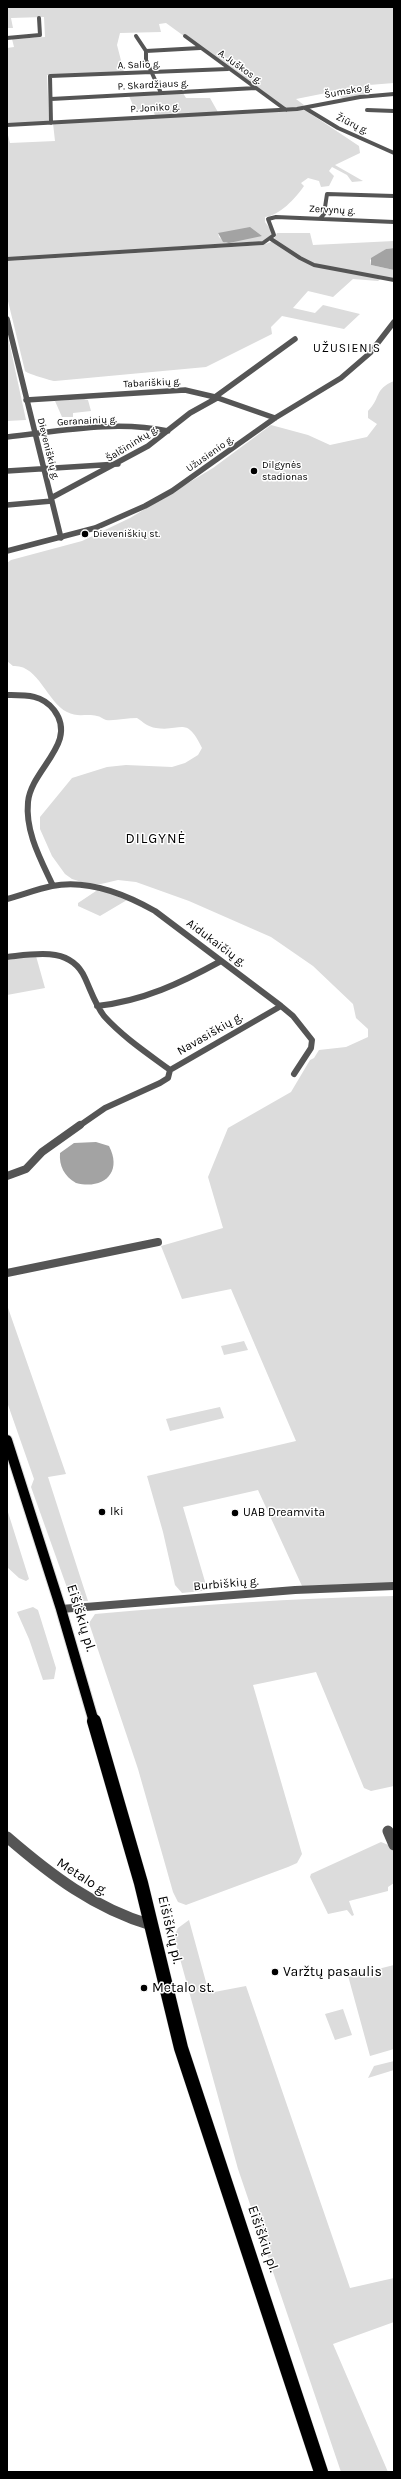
<!DOCTYPE html>
<html>
<head>
<meta charset="utf-8">
<style>
  body { margin:0 }
  #map { position:relative; width:401px; height:2479px; overflow:hidden; background:#fff; font-family:Karla,sans-serif }
  canvas { display:block }
  .frame { position:absolute; inset:0; border:8px solid #000; pointer-events:none }
</style>
</head>
<body>
<div id="map">
<canvas width="401" height="2479"></canvas>
<div class="frame"></div>
</div>
<script>
const g = document.querySelector('canvas').getContext('2d');
g.lineJoin = 'round';
function fillPath(path, color) { g.fillStyle = color; g.fill(path, 'evenodd'); }
function stroke(path, color, width, dash) { g.strokeStyle = color; g.lineWidth = width; g.lineCap = dash ? 'butt' : 'round'; g.setLineDash(dash || []); g.stroke(path); }
function write(font, color, halo, rows, align = 'center') {
  g.font = font + ' Karla,sans-serif'; g.lineWidth = 3; g.setLineDash([]); g.textBaseline = 'middle'; g.strokeStyle = halo; g.fillStyle = color; for (const [text, x, y, turn = 0] of rows) {
    g.save(); g.translate(x, y); g.rotate((+turn || 0) * Math.PI / 180); g.textAlign = isNaN(turn) ? turn : align; if (halo) g.strokeText(text, 0, 0); g.fillText(text, 0, 0); g.restore();
  }
}
fillPath(new Path2D(`
  M7,7H394V83L369,85V93L344,99L331,92L296,99L304,105L300,108L308,112L359,146L360,153L335,165L363,181L352,182L347,175L332,167L329,171L334,176L329,186L321,187L319,181L308,178L301,183L304,186C295,199 280,215 265,217V222L273,233L272,237L265,241L7,258V131L10,143L55,141L53,123L156,118L153,110H135L129,96L183,93L186,98H210L219,114L287,111L166,23L159,24L161,32L120,33L117,45L124,72L47,75L49,122L7,125V48L14,47L12,39L45,37L44,17L11,18L13,28H7ZM218,233L262,235L226,243L219,237Z
  M277,233H310L313,245L394,241V248L386,249L370,260L371,265L394,270V279L383,277L378,281L353,279L333,297L308,291L293,308L315,313L323,305L360,314L344,329L282,316L271,327L272,334L206,367L55,381C51,381 26,373 25,371L7,297V261L263,245L273,241Z
  M7,332L26,420L7,421Z
  M394,381V1583L302,1586L258,1490L183,1507L206,1585L202,1591L182,1593L175,1585L163,1532L147,1476L296,1441L231,1289L182,1299L161,1246L223,1228L208,1177L228,1128L291,1092L310,1060L314,1058L319,1050L346,1047L368,1037V1029L356,1018L353,1004L313,966L271,937L189,901L136,882L118,880L101,884H88L72,879L65,874L52,856L40,829V817L72,778L107,767L126,765L172,767L185,763L198,755L202,748C186,715 182,732 156,728C148,727 143,722 137,718C127,718 115,721 106,720C103,719 100,716 97,716C87,713 78,718 67,712C47,702 38,664 13,666L7,661V563L11,560L82,541L130,518L213,468L271,425L308,435L330,445L367,437L377,424L368,418V411C381,398 374,389 394,381Z
  M84,399L88,400L91,411L73,413V417H62L55,401Z
  M99,889L127,900L100,916L78,906V903Z
  M36,956L45,988L7,995V960Z
  M7,1305L66,1474L48,1477L88,1601H80L70,1596L31,1487L34,1479L7,1402Z
  M244,1341L248,1350L224,1355L221,1346Z
  M220,1407L224,1418L170,1431L166,1419Z
  M7,1509L29,1579L26,1581L19,1578L7,1567Z
  M394,1596V1786L371,1791L364,1788L316,1672L253,1685L302,1854L297,1863L288,1867L186,1905L178,1902L173,1892L138,1769L89,1623L95,1614C195,1605 294,1598 394,1596Z
  M33,1607L38,1610L56,1668L54,1679L43,1680L29,1639L17,1612Z
  M381,1842L391,1846L394,1852V1883L388,1887V1891L349,1901L354,1915L352,1916L347,1910L328,1914L310,1877L311,1874Z
  M189,1920L209,1993L246,1986L350,2288L394,2278V2322L333,2344L388,2472H341L238,2169L174,1937L178,1928Z
  M394,1965V2049L370,2056L347,1972L373,1967L374,1970Z
  M343,2009L352,2035L335,2040L325,2014Z
  M394,2061V2070L368,2078L374,2066Z`), '#dcdcdc');
fillPath(new Path2D(`
  M250,227L262,236L229,243L223,242L218,233Z
  M394,248V270L371,265V258L386,249Z
  M96,1142L109,1146C123,1173 103,1190 76,1183C64,1176 59,1166 60,1153L74,1143Z`), '#a3a3a3');
const primaryFar1 = new Path2D(`
  M7,1440L61,1609L94,1722`);
const primary = new Path2D(`
  M94,1721L141,1883L181,2048L321,2472`);
stroke(primaryFar1, '#dbdbdb', 12);
stroke(primary, '#dbdbdb', 15);
stroke(new Path2D(`
  M136,36L146,51V60L161,93
  M185,36L286,110
  M7,38L40,35L39,18
  M146,51L200,48
  M51,99L256,88
  M305,108L338,128L394,153
  M367,110L394,111
  M51,123L50,76L228,69
  M7,125L297,109L360,97L394,94
  M320,219L324,214L327,194L394,196
  M271,239L300,258L314,265L394,280
  M7,259L263,243L274,235L268,219L276,217L394,222`), '#555', 4);
stroke(new Path2D(`
  M7,319L61,538
  M215,397L295,339
  M26,400L185,390L215,397L275,418
  M7,437C61,431 115,420 168,431
  M7,471L118,464
  M51,498L148,446L190,413L217,398
  M7,505L52,501
  M7,551L95,528L145,506L172,491L275,418L341,378L370,353L394,322`), '#555', 5.5);
stroke(new Path2D(`
  M7,695C25,695 42,694 54,710C79,743 31,769 28,802C25,832 41,860 53,886
  M7,899C22,895 37,889 52,886C87,879 125,894 155,911L281,1006L293,1016L312,1040L311,1048L294,1074
  M7,957C35,954 71,946 85,978C91,991 95,1004 104,1016C123,1037 147,1053 170,1070L281,1006
  M97,1006C143,1001 181,983 221,961
  M79,1126L105,1108L160,1083L168,1078L170,1070`), '#555', 6);
stroke(new Path2D(`
  M7,1176L26,1169L42,1152L80,1125
  M7,1273L158,1242
  M61,1609L295,1590L394,1586`), '#555', 8);
stroke(new Path2D(`
  M388,1831L394,1845
  M7,1837C51,1875 94,1908 151,1925`), '#555', 11);
stroke(primaryFar1, '#000', 10);
stroke(primary, '#000', 14);
for (const [x, y, r, color] of [
  [254,471,4,"#000"],
  [85,534,4,"#000"],
  [102,1512,4,"#000"],
  [235,1513,4,"#000"],
  [275,1972,4,"#000"],
  [144,1988,4,"#000"]
]) { const dot = new Path2D(); dot.arc(x, y, r, 0, 2 * Math.PI); g.fillStyle = color; g.fill(dot); stroke(dot, '#fff', 1.5); }
write('10px', '#000', '#fff', [
  ["A. Salio g.",139,65,-2],
  ["A. Juškos g.",240,67,36],
  ["P. Skardžiaus g.",153,85,-3],
  ["Šumsko g.",348,91,-10],
  ["P. Joniko g.",155,108,-3],
  ["Žiūrų g.",352,124,26],
  ["Zervynų g.",332,210,3],
  ["Tabariškių g.",152,383,-3],
  ["Geranainių g.",87,421,-3],
  ["Šalčininkų g.",132,444,-32],
  ["Dieveniškių g.",48,449,76],
  ["Užusienio g.",210,454,-35]
]);
write('10px', '#000', '#fff', [
  ["Dilgynės",262,465],
  ["stadionas",262,477],
  ["Dieveniškių st.",93,534]
], 'left');
g.letterSpacing = '1px';
write('12px', '#000', '#fff', [
  ["UŽUSIENIS",347,349]
]);
g.letterSpacing = '0px';
write('12px', '#000', '#fff', [
  ["Aidukaičių g.",216,943,37],
  ["Navasiškių g.",210,1034,-30],
  ["Burbiškių g.",226,1584,-5]
]);
write('12px', '#000', '#fff', [
  ["Iki",110,1512],
  ["UAB Dreamvita",243,1513]
], 'left');
g.letterSpacing = '1px';
write('14px', '#000', '#fff', [
  ["DILGYNĖ",156,839]
]);
g.letterSpacing = '0px';
write('14px', '#000', '#fff', [
  ["Eišiškių pl.",81,1618,73],
  ["Metalo g.",82,1877,33],
  ["Eišiškių pl.",170,1930,77],
  ["Eišiškių pl.",263,2239,71]
]);
write('14px', '#000', '#fff', [
  ["Varžtų pasaulis",283,1972],
  ["Metalo st.",152,1988]
], 'left');
</script>
</body>
</html>
